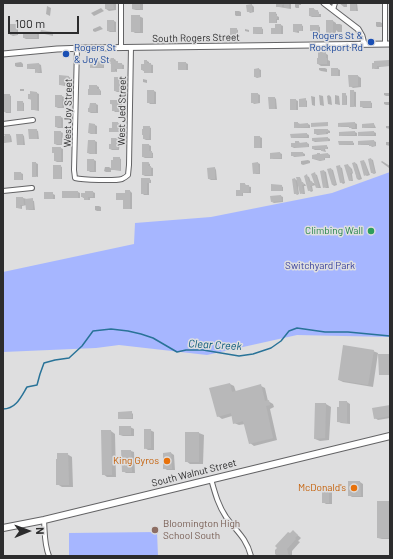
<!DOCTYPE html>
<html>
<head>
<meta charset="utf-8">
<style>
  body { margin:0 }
  #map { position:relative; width:393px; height:559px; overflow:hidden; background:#dededf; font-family:Barlow,sans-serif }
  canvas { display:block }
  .frame { position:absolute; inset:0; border:4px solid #2c2c2d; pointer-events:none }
  .north { position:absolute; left:8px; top:511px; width:40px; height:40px; -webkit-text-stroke:3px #dededf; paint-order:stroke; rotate:89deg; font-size:11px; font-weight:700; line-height:16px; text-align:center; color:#2c2c2d }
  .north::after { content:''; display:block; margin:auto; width:14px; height:18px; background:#2c2c2d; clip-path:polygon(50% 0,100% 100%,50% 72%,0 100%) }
  .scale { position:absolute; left:8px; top:16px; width:71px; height:18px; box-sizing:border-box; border:2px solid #2c2c2d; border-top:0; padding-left:5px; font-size:12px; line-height:14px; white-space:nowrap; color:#2c2c2d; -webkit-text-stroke:3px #dededf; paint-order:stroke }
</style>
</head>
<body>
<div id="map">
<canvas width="393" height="559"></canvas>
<div class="frame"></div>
<div class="north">N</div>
<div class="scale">100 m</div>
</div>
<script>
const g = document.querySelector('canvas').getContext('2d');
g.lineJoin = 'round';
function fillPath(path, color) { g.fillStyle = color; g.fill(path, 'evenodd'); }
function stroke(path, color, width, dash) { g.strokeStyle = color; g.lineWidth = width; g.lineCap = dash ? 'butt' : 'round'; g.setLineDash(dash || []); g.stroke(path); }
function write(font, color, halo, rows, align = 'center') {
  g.font = font + ' Barlow,sans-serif'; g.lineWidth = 3; g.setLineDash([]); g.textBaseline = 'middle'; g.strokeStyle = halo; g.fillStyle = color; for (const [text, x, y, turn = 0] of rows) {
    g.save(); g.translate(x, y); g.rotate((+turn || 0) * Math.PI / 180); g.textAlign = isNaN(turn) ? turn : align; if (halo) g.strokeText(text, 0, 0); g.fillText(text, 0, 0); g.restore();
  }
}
fillPath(new Path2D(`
  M390,172V337L297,335L207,355L119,345L96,348L3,352V272L134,244L135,223L211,217L332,193Z
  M157,532L158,556H69V533Z`), '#a6b6ff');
fillPath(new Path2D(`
  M106,3H116V10L109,11L106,9Z
  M133,3H143V10H136L132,9Z
  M277,3H291V9L279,7L277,6Z
  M295,3H301V5H299V8H296L295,7Z
  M339,3H347V7H344Z
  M351,3H357L358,11H353L351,10Z
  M252,5L254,7V12L250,13L248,11Z
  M47,6L51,8L50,16L46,14Z
  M101,8L104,11L94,16L91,13Z
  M314,9L319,12V14H321V17H312L310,16Z
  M235,11H239L241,12V16H236L235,15Z
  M275,13L277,14V16L279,17V20H277V23H272L270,22Z
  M139,16L143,18V33H135L132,31Z
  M108,21H114L116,22V32H110L108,31Z
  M333,21L336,23V24H340L342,25V32H338L336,30V36H330L327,34Z
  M376,22H380L382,23V27H377L376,26Z
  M10,25H16L18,26V35L13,36L11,35Z
  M281,25L283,26V34H274L272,33L276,29Z
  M301,25L303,26V31H299V33L294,32Z
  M100,26L103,29L95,32L93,31V29Z
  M318,26L320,27V34L316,33L311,30Z
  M261,28L263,29V34H256L254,33Z
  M236,29L238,30V35H233L231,34Z
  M245,29L249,30V32L245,31Z
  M37,33L39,34V39H26L24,38Z
  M325,53L328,55V60L330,61V66H321L318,64Z
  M114,59L116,60L115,62L124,65V69H117V72L112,71V64L109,63Z
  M145,61H147L149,62V64L153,65V73H147L142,70L145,65Z
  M389,61L390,62V66L379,67V69H375L373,68V64Z
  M21,62L23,64V67H17L15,66V63Z
  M102,62L104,63V68H93L91,67Z
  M186,63L188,64V70H180L179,69Z
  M39,64L41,65L42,73H38L36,72V69H30L28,68V65Z
  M319,68H325L327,69V72L321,71L319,70Z
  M259,69L261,70V77L257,78L255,77Z
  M338,69L340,70V76H334L332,75Z
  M60,76L69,77L71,78V84H65V86L60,85Z
  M358,76L361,78V87L353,88L350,86Z
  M115,78H121L123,79V92H117L115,91Z
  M143,79L147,80V83L143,82Z
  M97,86L99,87V89L101,91V95H90L89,94Z
  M20,89H24V91H20Z
  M154,91L156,92V104H150L148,102Z
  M351,91L356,92V107L351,106Z
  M31,92L37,93L39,94V111L34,110L32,109V100L29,99Z
  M384,93H390V96H386L384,95Z
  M258,94L260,95V103L254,104L252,102Z
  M345,94L347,96V105L343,104Z
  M9,95L11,96V113H6L4,111Z
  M319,95L323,96L324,106L320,105Z
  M329,95L331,97L332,105L328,104L327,96Z
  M335,95L339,96L340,105L335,104Z
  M56,96H62L64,97V108H58L56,107Z
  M311,96L315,97V106L312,105Z
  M275,98L276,99L277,109H271L270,108Z
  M305,99L307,101V107H302L300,106Z
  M296,100L298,101V110H293L291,109Z
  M120,101L122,102V112H115L113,110V105L111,104Z
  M22,102L24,103V111H20L18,110Z
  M370,102L372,103V108H363L361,106Z
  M384,102H390V105H386L384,104Z
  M96,104L98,105V113H91L89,112Z
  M56,117H61L63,118V128H58L56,127Z
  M118,123L120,124V129L121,130V132H112L110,131Z
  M298,123L300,124H308L310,125V128H297L295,127Z
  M355,123L357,124V129H352L350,127H341L339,126Z
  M90,124L95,125L97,126V134H91L89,133Z
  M374,124L376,128H365L363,127Z
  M386,126H390V129L386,128Z
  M149,127L151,128V140H146L144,139Z
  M36,130L38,131L39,139H32L30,138Z
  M328,130L330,131V133H328V134L317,135L315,133Z
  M61,132L63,133L62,145H57L55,144Z
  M355,132L357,133V136H342L340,135Z
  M359,132H374L376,133V136H361L359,135Z
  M307,134L309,135V138H293L292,137Z
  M10,135L11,136L12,142L3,143V137H6Z
  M23,135L24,136L25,145H20L18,144Z
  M260,137L262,138V148H257L255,147Z
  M328,138L330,139V141L315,142L313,141V139Z
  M118,139L120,140L119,150H112L110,149Z
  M95,141L97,142V154H90L88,153Z
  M374,141L376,142V146L372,147L370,145H361L359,144Z
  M299,142L301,144L307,143L309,144V147L294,148L292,147Z
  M352,142L354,143V145H341L339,144Z
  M386,142H390V146L386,145Z
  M143,145H149L151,146V152L153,153V158H145L143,157Z
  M326,146L328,147V149H325L326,152L322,151V150H315L313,149Z
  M61,148L63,149V162H57L55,161Z
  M280,153L282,154V159H273L271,158Z
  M292,153H303L305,154V156L294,157L292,155Z
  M328,154L330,155V158H325V160L320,161L313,159L321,155Z
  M119,158L121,159V171L114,170L111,169V172H106L104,171L105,167H109L112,169Z
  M371,159L373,160L376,173L374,174L372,173Z
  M94,160L96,161V172H90L88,170Z
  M308,160L310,161V163L303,165L301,164V161Z
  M363,161L365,162L370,175L367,176L365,175Z
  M382,161L390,166L389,168L381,162Z
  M36,163L38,164V177L33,176Z
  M148,163L150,164V167L153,168V176H145L143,175Z
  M258,163L260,164V174H256L254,173Z
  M353,163H355L357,164L362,179L359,180L357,179Z
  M348,165L352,169L353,173L352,174L353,181H351L349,180Z
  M60,166L62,167V179H56L54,178Z
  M340,167L342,168L345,183L343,184L341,182Z
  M215,168L216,170L217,180H211L209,179Z
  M331,169L333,170L337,185L334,186L333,185Z
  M324,171L326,172L329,188H326L324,187Z
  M15,173H21L23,174V180H17L15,179Z
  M315,174L317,175L321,188H318L316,187V185L312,186L313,191L311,192L309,190L307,176L309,177L311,182L316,184Z
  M300,178L301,179L302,183L305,184L306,186H304L305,194H303L301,193L299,186H298L299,194L297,195L295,193V179L298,181Z
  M142,179H149L151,180V183H149V195H144L142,193Z
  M245,184L247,186L251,187V193H243V196H238L237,195L241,191Z
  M281,186L283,187V191H274L272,190Z
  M130,191L132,193V209H126L124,208V200H119L117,199Z
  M78,192L80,193V198H65L63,197Z
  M93,192L95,193V198H90V200H87L82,197Z
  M53,194L55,195V199H47L45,198Z
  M281,196L283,197V202L274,203L272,202Z
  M17,198H23L34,201L35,210H29L27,209V205L22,206V209L17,208Z
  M95,206H99L101,207V211H97L95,210Z
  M373,351L378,353L373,387L343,382L339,380Z
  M230,384L234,386L236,392L261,386L265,388L268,401L273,404L274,407L270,409L277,440L254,446L250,443L245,424L239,425L234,423L232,416L222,419L218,416Z
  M340,402H347L350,404V424L341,423L338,421Z
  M316,404H326L331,407L329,440L320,441L315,439Z
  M390,406V418L378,420L375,418Z
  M131,412L133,414V419H121L119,418Z
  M130,427L134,429V436H123L120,435Z
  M150,430L154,432V450H148L145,448Z
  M111,431L115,434L116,477H107L103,474Z
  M186,433H199L204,435L203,464H190L186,461Z
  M131,451L134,452L135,473H126L123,471Z
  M171,453L174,455L175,470H167L164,468Z
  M67,454L72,457L73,487H62L57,484Z
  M349,482H360L363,484V497H352L349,495Z
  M323,486H329L332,488V504H326L323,502Z
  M390,502V539H382L378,538Z
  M293,531L301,538L298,541L300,542L292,551V556H278L290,534Z`), '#0003');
stroke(new Path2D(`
  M3,409C16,409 21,397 27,387L37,385L40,374L44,363L55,360L69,358L82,346L93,331L111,329L128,331L141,334L153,338L177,352L186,350H203L239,356L253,354L271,348L281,341L289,331L297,328L325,332H348L390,336`), '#297398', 1.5);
fillPath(new Path2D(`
  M105,3H113L114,9H105Z
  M132,3H140V9H132Z
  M276,3H289V8H284V4L282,5V7H276Z
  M350,3H356V11H350Z
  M252,4V12H247L246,5Z
  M309,8H314V10H318V12H319V16H309Z
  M269,12H276V15H277V19H276V23H269Z
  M131,15H140V32H131Z
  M107,20H114V31H107Z
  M326,20H333V35H326Z
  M9,24H16L17,35H10Z
  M275,24H281V34H271V28H275Z
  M293,24H302V31H297V32H293Z
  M310,25H319L318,33H313V31H310Z
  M253,27H262V33L253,34Z
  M230,28H237V35H230Z
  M41,30L53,32V36L40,33Z
  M23,32H37V38H23Z
  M318,52H326V58H327V64H317V58H318Z
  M108,58H114V61H118V63H122V69H115V72H111V64H108Z
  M144,60H147V63H151V73H144V70H141V64H144Z
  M389,60V66H377V68L372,69V63H374V61Z
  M102,61L103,67L90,68V62Z
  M178,62H186V70H178Z
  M39,63L40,72L35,73V68L27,69V64Z
  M259,68L260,77H254V69Z
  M331,68H338V76H331Z
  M59,75L69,76V83H64V85H59Z
  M348,75H358V86L349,87Z
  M114,77H121V91H114Z
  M89,85H97V89H100V95H88V89H89Z
  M147,90H154V103H147Z
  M350,90H354V107H350Z
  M30,91L37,92V110H31V99H28V94H30Z
  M251,93H258V103H251Z
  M342,93H346V105H342Z
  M3,94H10V112H3Z
  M55,95H62V107H55Z
  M268,97H275V109H269Z
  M306,98V107H299V99Z
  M290,99H296V110H290Z
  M110,100H121V111H112V104H110Z
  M17,101H23V111H17Z
  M360,101H371V107H360Z
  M90,103H96V112H88V108H89Z
  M55,116H61V127H55Z
  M112,122H118L119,132H109V128H112Z
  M294,122H298V124L308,123V127L294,128Z
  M328,122V126L311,127V123Z
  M355,122V128H349V126L338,127V123Z
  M89,123L95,124V134L88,133Z
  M374,123V127L362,128V124Z
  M143,126H150L149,139H143V135H142V129H143Z
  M28,129H37V139H29Z
  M314,129H328V132H326V134H314Z
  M54,131H61V144H54Z
  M355,131V135L339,136V132Z
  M374,131V135L358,136V132Z
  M307,133V137L291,138L290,134Z
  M4,134H10V142H3V136H5Z
  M16,134H23V145H17Z
  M254,136H260V148H254Z
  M328,137V141H312V138Z
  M111,138H118V149H109V144H111Z
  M88,140H95V154L87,153Z
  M374,140L375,146H369V144L358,145V141Z
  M295,141H299V143L307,142L308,147H291V143H295Z
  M338,141H353V144L339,145Z
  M142,144H149V151H152V157H142Z
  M327,145V149H324V151H321V149H312V146Z
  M52,147H61V161H54V153H52Z
  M280,152L281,158L270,159V153Z
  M291,152H303V156H291Z
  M317,153H320V154L328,153L329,157L324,158V160H318L317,159H312V155L317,154Z
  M113,157H120V170H111V160H113Z
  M371,158L375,173H371L368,159Z
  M87,159H94V171H87Z
  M364,160L368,174L364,176L360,161Z
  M32,162H36V177H32Z
  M142,162H149L148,166H151V175H142Z
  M258,162L259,173L253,174L252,163Z
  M355,162L360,178L357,179L352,163Z
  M348,164L349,168L350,167L352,173H350L352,180L349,181L344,165Z
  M53,165H61V179H53Z
  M340,165L344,182L340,183L336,166Z
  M215,167V179H208L207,168Z
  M331,168L336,184L332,185L327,169Z
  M324,170L327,187L323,188L320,171Z
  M14,172H21L22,180H14Z
  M315,172L319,187L316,188L311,174Z
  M307,174L309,182L312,181L313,185L310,186L312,190L308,191L304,176Z
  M296,177H300L301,182H303L304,185H302L304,193L300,194Z
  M141,178H150V183H147V194H141Z
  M295,178L298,194H294L292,179Z
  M240,183H245V185H249V192L242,193V196H236V190H240Z
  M271,184L282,185V191H271Z
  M125,190H130V209H123V200H116V193H125Z
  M62,191H78V198H62Z
  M85,191H93V197H88V200H84V197H81V193H85Z
  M44,192H53V199H44Z
  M281,195L282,201L271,202L270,196Z
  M16,197H23L24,205H20L21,208H16Z
  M33,198V209L26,210L25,199Z
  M343,345L374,350L368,385L338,380Z
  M378,354H390V375H379Z
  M230,383L232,392L261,384L265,401L269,400L270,405L266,406L273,438L249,444L243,421L233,424L231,413L217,417L209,388Z
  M339,401H347V423L337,422V407H339Z
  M315,403H326L325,438L314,439Z
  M390,405V416L374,419L372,408Z
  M132,411V418L118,419V412Z
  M119,426H131V435H119Z
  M144,429H151V448L144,449Z
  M101,430H111L112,475H102Z
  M185,432H199V462H185Z
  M121,450H131L132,472H122Z
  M171,452L172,469H163V453Z
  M57,453H68L69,485H56V459H57Z
  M348,481H360L361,496H348Z
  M322,485H329V503H322Z
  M377,501H390V538H377Z
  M293,530L298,535L295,538L296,539L287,549L288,554L290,556H277L275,554V550L277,548L275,546L288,532L290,533Z`), '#b8b8b9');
const minor = new Path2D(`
  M385,3V44
  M333,10L335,3
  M77,48L74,170L75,178C83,180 115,181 122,179C124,178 126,177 128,175L129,165L131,47
  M121,48V3
  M3,124L33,120
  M3,191L32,188
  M211,479C215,493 218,505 226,517C236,531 246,537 251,556
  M44,520C45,533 44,544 49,556`);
const tertiary = new Path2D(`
  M324,3L358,29L362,36L364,44
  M3,54L57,49L86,48L390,44`);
const primary = new Path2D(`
  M3,528L44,520L390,436`);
stroke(minor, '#636365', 6);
stroke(tertiary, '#636365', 7);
stroke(primary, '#636365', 8);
stroke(minor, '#fff', 4);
stroke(tertiary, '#fff', 5);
stroke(primary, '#fff', 6);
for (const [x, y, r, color] of [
  [371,42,4,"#1a4fb4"],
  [66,54,4,"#1a4fb4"],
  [371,231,4,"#2e9e5b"],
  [167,461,4,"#e8710a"],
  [354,488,4,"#e8710a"],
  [155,530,4,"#8d6e63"]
]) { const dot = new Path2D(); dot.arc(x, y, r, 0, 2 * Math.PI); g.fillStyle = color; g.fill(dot); stroke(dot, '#dededf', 1.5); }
write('10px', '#164399', '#dededf', [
  ["Rogers St &",363,36],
  ["Rockport Rd",363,48],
  ["Rogers St",74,48,"left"],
  ["& Joy St",74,60,"left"]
], 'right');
write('10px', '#2c2c2d', '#dededf', [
  ["South Rogers Street",196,38,-1],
  ["West Jed Street",122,111,-89],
  ["West Joy Street",68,113,-89],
  ["South Walnut Street",194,473,-14]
]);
write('10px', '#27864d', '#dededf', [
  ["Climbing Wall",363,231]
], 'right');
write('10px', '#363e9c', '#dededf', [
  ["Switchyard Park",320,266]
]);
write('10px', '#c56008', '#dededf', [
  ["King Gyros",159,461],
  ["McDonald's",346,488]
], 'right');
write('10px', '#785e54', '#dededf', [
  ["Bloomington High",163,524],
  ["School South",163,536]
], 'left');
write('italic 11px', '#035579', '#dededf', [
  ["Clear Creek",215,345,3]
]);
</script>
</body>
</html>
